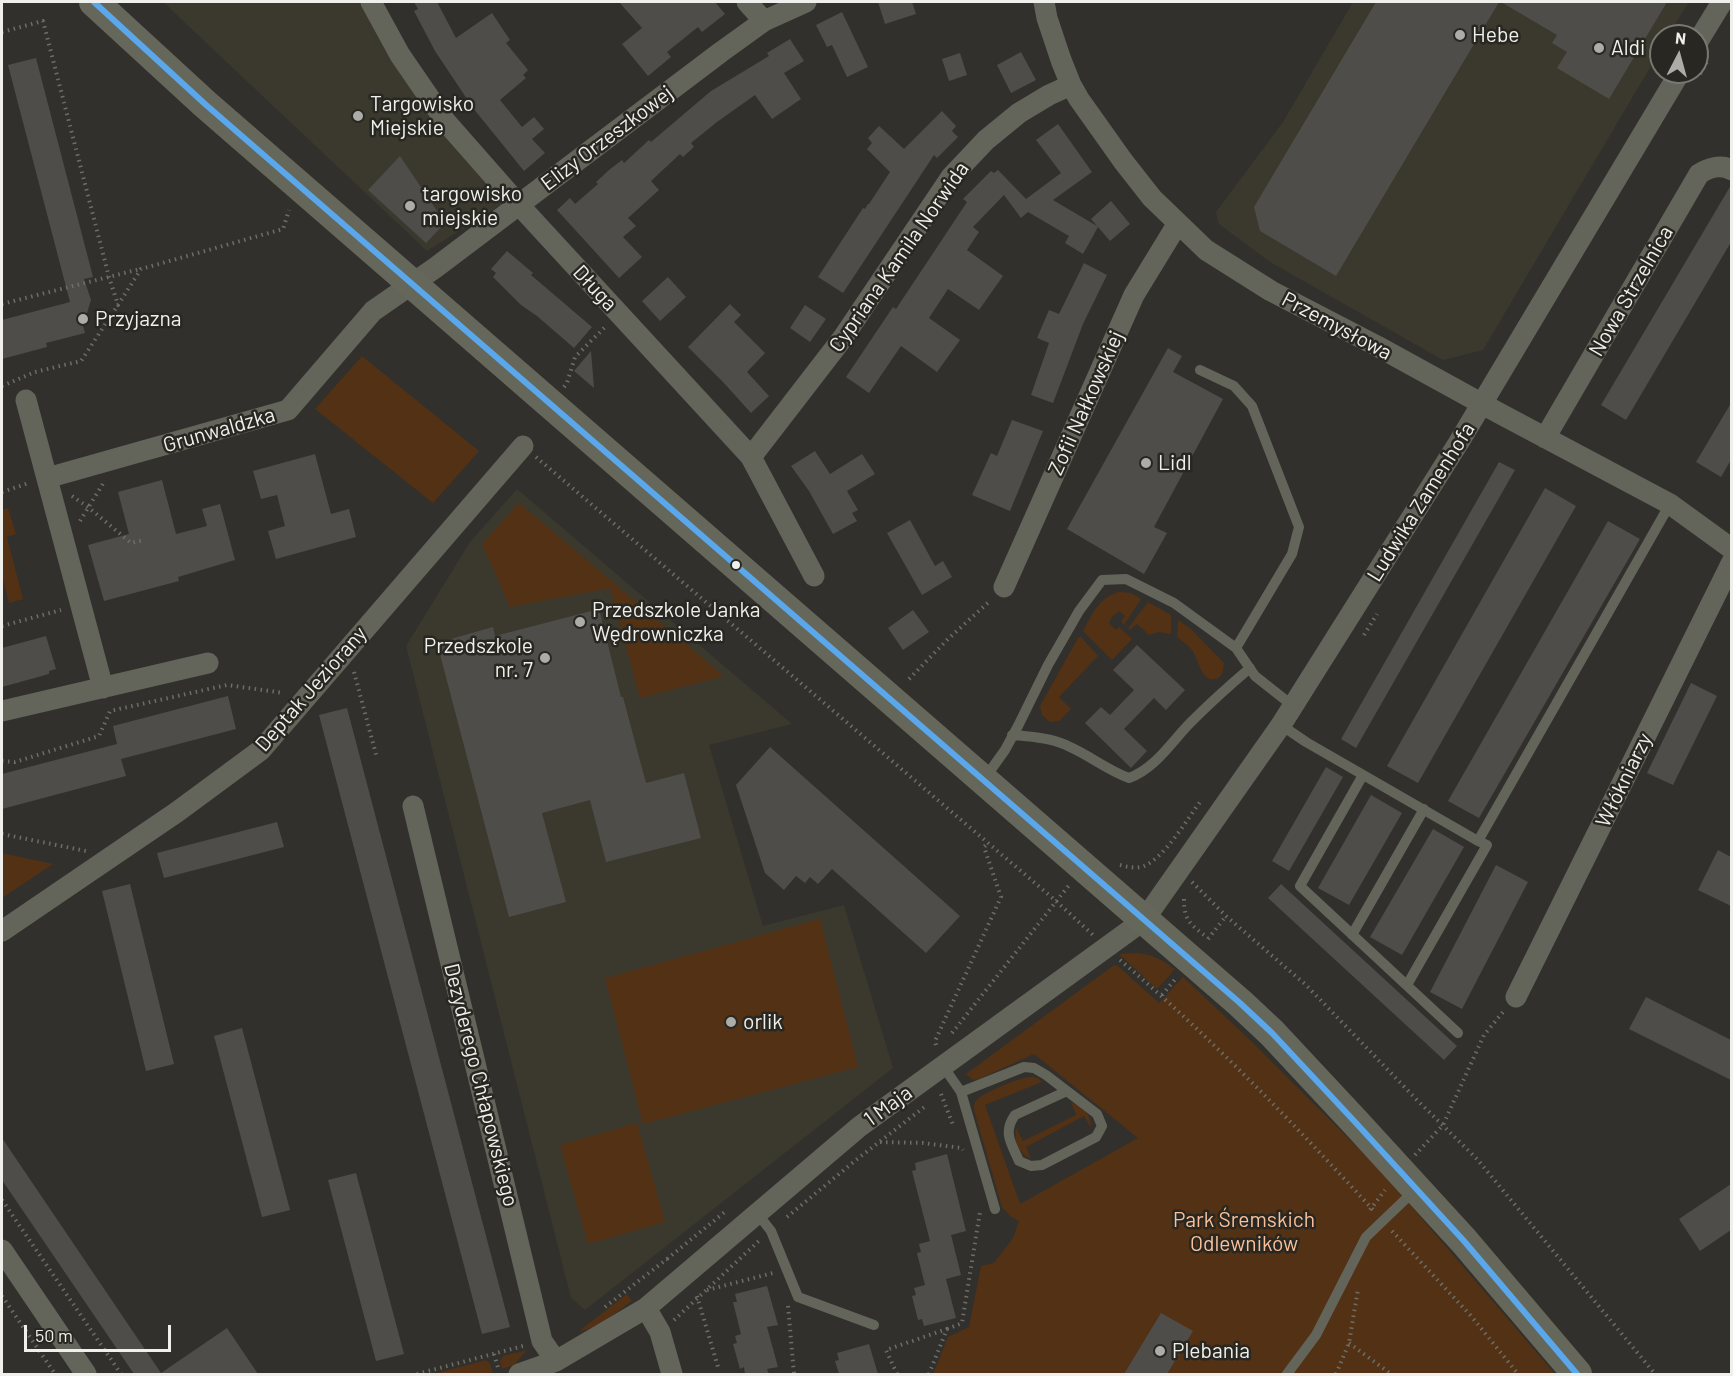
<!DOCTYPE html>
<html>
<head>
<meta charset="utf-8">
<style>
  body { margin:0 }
  #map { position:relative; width:1733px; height:1376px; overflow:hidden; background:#31302c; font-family:Barlow,sans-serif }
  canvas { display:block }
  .frame { position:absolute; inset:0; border:3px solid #efefeb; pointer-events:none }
  .north { position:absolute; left:1649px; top:24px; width:60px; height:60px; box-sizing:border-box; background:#282721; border:2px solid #787772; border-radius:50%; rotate:6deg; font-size:16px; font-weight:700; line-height:24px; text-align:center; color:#efefeb }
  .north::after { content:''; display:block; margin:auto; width:21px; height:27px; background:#acaca8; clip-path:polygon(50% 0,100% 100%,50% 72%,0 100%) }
  .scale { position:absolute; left:24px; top:1325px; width:147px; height:27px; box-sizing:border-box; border:3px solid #efefeb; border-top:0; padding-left:8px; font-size:18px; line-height:21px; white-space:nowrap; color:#efefeb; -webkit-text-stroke:4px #282721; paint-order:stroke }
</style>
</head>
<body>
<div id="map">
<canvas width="1733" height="1376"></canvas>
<div class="frame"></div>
<div class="north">N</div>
<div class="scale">50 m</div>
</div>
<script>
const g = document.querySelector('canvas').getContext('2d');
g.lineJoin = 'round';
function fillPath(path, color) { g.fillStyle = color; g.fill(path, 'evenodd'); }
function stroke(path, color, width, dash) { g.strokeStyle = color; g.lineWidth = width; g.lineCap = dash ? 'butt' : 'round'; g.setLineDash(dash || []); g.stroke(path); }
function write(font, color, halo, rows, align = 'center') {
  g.font = font + ' Barlow,sans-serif'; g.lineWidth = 5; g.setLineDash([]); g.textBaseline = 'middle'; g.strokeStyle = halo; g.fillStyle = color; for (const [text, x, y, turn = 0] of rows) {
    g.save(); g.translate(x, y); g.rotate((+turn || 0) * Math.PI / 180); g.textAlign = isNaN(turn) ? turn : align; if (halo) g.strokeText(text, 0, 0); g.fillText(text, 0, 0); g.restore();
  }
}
fillPath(new Path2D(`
  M163,2H364L504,203L427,251Z
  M1353,2H1689L1668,36H1661V49L1483,350L1443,360L1270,262L1219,224L1216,212L1283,122Z
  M517,489L792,724L709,745L763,926L844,905L893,1068L585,1310L571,1298L406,646L470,542Z`), '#3b382d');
fillPath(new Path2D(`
  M362,356L479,451L433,503L315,409Z
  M519,503L724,676L640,698L610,588L510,607L482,544Z
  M8,508L16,534L7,537L23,599L9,603L2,576V510Z
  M1119,592L1131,593L1141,599L1124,625L1121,621L1125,616L1119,611L1111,618V619L1109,623L1116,630L1119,627L1132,639L1112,660L1083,631C1094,612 1098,598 1119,592Z
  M1148,602L1171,615V634L1159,632L1149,635L1137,624L1130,630L1128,628Z
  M1178,620L1191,629L1224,663C1223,669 1223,678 1215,679C1201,682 1198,658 1192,650C1188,645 1182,641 1177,637Z
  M1081,637L1098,656L1059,697L1071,709L1059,721L1050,722L1042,715L1040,706L1078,638Z
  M2,853L53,864L2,898Z
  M820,919L858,1067L643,1124L605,978Z
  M1136,953C1151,954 1162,959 1174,969L1171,974L1157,989L1119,954Z
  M1114,965L1118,966L1159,1003L1183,977L1249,1039L1382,1172L1555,1374H933L948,1337L969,1327L981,1266L994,1263L1013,1238L1019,1221L1010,1216L1002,1207L974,1110C974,1107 974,1103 976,1101C981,1093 1025,1075 1034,1077C1039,1078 1039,1079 1042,1082L985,1105L1020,1204L1138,1138L1034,1054L979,1079L973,1080L966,1074Z
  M1071,1102C1084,1107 1091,1114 1091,1128L1084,1116L1026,1147L1031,1159C1018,1152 1014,1142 1016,1128L1023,1141L1076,1115Z
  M637,1123L665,1222L588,1244L560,1145Z
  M627,1294L632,1301C616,1312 599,1329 579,1331Z
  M527,1350L514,1365L502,1369L500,1361L503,1356Z
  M486,1360L490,1364L493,1372L485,1374H433Z`), '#533115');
fillPath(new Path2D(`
  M414,2H437L456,38L492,13L510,40L506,43L528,70L523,75L526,78L500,100L522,127L534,117L544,129L532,139L545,153L524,171L473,108L435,51L414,11L418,9Z
  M619,2H715L725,14L702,32L698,27L667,52L671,57L648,76L622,44L642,28Z
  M878,2H912L916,14L885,24Z
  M1376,2H1499L1336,276L1260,231L1254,207Z
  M1501,2H1667L1609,99L1557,68L1567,52L1552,43L1557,35Z
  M842,12L868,67L847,77L832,45L827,47L816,25Z
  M790,39L804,61L784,73L801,99L772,119L755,95L717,122L691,143L694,147L683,157L680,154L651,181L659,190L628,218L636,226L623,237L642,257L619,278L557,210L570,198L575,204L598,184L596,182L609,170L622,160L624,163L649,140L651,142L711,91L769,56L767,53Z
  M1021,52L1036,80L1011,93L997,65Z
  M960,53L967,75L949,81L942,59Z
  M36,58L93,277L84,279L91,300L83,326L85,333L46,343L47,347L2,359V320L70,302L8,65Z
  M942,111L956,126L952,131L958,137L937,158L934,155L843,293L818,277L863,208L865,209L868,204H869L890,172L867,149L872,143L868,138L879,126L904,149Z
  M1058,124L1092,172L1053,200L1097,226L1091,219L1111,201L1130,224L1110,241L1098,227L1083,254L1065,243L1069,236L1028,212L1021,218L1004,195L973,227L979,232L967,250L1003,276L979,310L948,289L929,318L960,340L937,372L901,346L869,393L846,377L893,307L896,309L967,202L963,199L991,171L994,173L998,170L1026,199L1061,173L1036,140Z
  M400,156L445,223L426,243L368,190Z
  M1731,185V242L1626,420L1601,405Z
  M507,251L533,273L531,275L592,327L574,348L537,316L521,305L493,277L496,273L491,269Z
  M1084,263L1107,275L1083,324L1053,403L1031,395L1049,343L1037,338L1049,310L1059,314Z
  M668,277L686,297L660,321L642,301Z
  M730,304L741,315L734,322L765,353L747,372L769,396L751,413L723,382L688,347Z
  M805,305L826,319L810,342L790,328Z
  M1168,348L1182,356L1173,372L1223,399L1154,527L1167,533L1144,574L1067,529Z
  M591,351L594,388L574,371Z
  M1731,403V460L1721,477L1696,462Z
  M1012,420L1043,431L1010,511L972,495L991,453L997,456Z
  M815,451L830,474L862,454L875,474L847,491L858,510L852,513L857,521L833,534L809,491L791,466Z
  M315,454L331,514L349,509L356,537L276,559L268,531L285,526L277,495L261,499L253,471Z
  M1499,462L1515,470L1356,748L1341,739Z
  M162,480L176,534L207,526L202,509L220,504L235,560L178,577L179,581L104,601L88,545L129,534L118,492Z
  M1545,488L1576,506L1418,783L1387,766Z
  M910,520L935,566L943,561L952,577L922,595L887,533Z
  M1608,521L1640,539L1479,818L1448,801Z
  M599,609L621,697H623L646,783L684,773L701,838L606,862L590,800L542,813L566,902L509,917L437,643L493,627L495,636Z
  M913,610L929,632L903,650L888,628Z
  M46,636L56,669L49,671V674L2,687V648Z
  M1137,645L1185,690L1166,710L1154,698L1124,729L1147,751L1131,768L1085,723L1101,707L1110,715L1134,690L1113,670Z
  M1691,683L1717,696L1673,785L1647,773Z
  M228,696L236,729L121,759L126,776L2,809V774L117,744L113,726Z
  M347,708L510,1327L482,1334L319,715Z
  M770,747L960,916L926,953L832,869L818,884L810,877L805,883L796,876L784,890L765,873L736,785Z
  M1326,767L1343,777L1289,871L1272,861Z
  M1371,795L1402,813L1349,905L1318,888Z
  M277,822L284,847L164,878L157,853Z
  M1433,829L1464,847L1402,955L1370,937Z
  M1718,850L1731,857V906L1698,890Z
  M1496,865L1528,882L1462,1009L1430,992Z
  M130,884L174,1064L146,1071L102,891Z
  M1281,884L1457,1046L1444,1060L1268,898Z
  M1646,997L1731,1040V1080L1629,1029Z
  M242,1028L290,1210L262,1217L214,1036Z
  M2,1138L161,1373L227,1328L258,1374H134L2,1180Z
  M947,1154L966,1231L951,1235L961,1275L946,1279L956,1318L924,1326L922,1319L918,1320L912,1296L916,1295L914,1288L925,1285L917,1253L921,1252L919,1244L930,1241L912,1171L916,1170L915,1163Z
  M356,1173L404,1354L376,1361L328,1180Z
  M1731,1184V1230L1700,1251L1679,1219Z
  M767,1286L778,1325L767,1327L778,1367L767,1369L769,1374H745L744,1367L740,1369L733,1344L737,1343L735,1336L741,1334L733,1302H737L735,1294Z
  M1161,1313L1193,1331L1167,1374H1124Z
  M869,1344L878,1374H839L835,1361L839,1360L837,1353Z`), '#4e4d4a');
stroke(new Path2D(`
  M2,32L43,21L109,277L118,305L141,269L283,229L289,210
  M1700,74L1708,60
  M2,304L140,269
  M2,386L35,372L81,361L118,305
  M564,387L567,383L575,357L606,326
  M536,457L1056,901L1093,935
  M2,492L29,483
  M72,496L88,507L131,543L144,540
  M80,521L104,482
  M2,626L61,610
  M1364,635L1377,614
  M354,672L377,758
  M909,679L948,639L991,600
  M2,761L15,762L99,736L110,711L227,685L284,693
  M2,834L86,851
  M1120,865C1128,867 1136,869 1144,866C1165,857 1186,821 1200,802
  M1192,882L1226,916L1306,985L1416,1099L1477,1159L1655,1374
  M1184,899C1184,921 1191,925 1208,938
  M1208,939L1226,916
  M1120,960C1211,1037 1294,1124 1375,1212
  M1162,995L1177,977
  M952,1033L1070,884
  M936,1045L935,1041L1001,897L984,847L988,843
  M941,1094L953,1125
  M880,1142L923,1143L962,1148L963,1150
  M1415,1155L1443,1125L1484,1035L1503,1012
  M2,1200L121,1374
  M1370,1210L1385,1190
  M787,1217L856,1160L927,1105
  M1392,1231L1472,1317L1518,1374
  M667,1259L726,1211
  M707,1290L773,1273
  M2,1296L55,1374
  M697,1296L718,1367
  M788,1306L794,1374
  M605,1307L667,1259L668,1260
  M674,1320L761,1239
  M947,1329L962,1323L980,1212
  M1349,1343L1391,1374
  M494,1354L499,1371
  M417,1374L523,1346
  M897,1374L886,1350L947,1329L929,1374
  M1336,1374L1349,1343L1358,1289`), '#6c6e67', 4, [1.5, 4.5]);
stroke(new Path2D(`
  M1200,370L1234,386L1252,406L1299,527L1292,554L1236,648
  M1281,725L1306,742L1478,841L1670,504
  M1012,735C1028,736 1043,737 1058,742C1083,750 1104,769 1129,778C1156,768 1172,741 1191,722C1210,703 1230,685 1250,668
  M1363,775L1300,886L1458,1033
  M985,778L1005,750L1018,726L1048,665L1079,611L1102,580L1126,579L1174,603L1236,648L1255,676L1293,706
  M1352,935L1424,809
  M1407,985L1487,845L1478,841
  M943,1066L961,1092L995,1209
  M961,1092L1024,1067L1034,1068L1046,1075L1097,1114L1102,1126L1096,1137L1042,1165L1031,1166L1019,1161C1012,1144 1002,1133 1015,1115L1067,1091
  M757,1213L771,1231L798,1297L874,1325
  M1287,1374L1316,1335L1366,1237L1414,1191`), '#63655b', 10);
stroke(new Path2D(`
  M371,2L400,55L446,122L519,205L751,457L814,576
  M747,2L764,21
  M1044,2L1047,18L1061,60L1071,85L1079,99L1123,161L1152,198L1206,250L1271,291L1377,346L1497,412L1670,504L1732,549
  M1697,43L1722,2
  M26,400L103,688
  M1545,438L1699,174C1708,168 1721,164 1732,170
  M751,457L842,339L951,177L986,140L1019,113L1049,95L1071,85
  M47,478L288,410L373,311L435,268L721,52L764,21L806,2
  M1004,587L1134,295L1178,223
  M2,711L208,663
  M413,806L542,1341L556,1361
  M2,931L177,812L261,750L523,446
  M1516,997L1732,562
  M2,1250L86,1374
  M646,1308L660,1332L672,1374
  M519,1374L556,1361L646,1308L859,1127L1144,920L1281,725L1459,442L1680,72`), '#63655b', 21);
stroke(new Path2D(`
  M94,2L205,104L1240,1003L1272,1033L1356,1123L1464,1241L1577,1374`), '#65675b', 30);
stroke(new Path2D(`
  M94,2L205,104L1240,1003L1272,1033L1356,1123L1464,1241L1577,1374`), '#5aa8eb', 6);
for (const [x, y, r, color] of [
  [1460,35,6,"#acaca8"],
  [1599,48,6,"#acaca8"],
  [358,116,6,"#acaca8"],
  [410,206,6,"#acaca8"],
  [83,319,6,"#acaca8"],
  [1146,463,6,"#acaca8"],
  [736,565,5,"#efefeb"],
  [580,622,6,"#acaca8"],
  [545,658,6,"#acaca8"],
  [731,1022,6,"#acaca8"],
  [1160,1351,6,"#acaca8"]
]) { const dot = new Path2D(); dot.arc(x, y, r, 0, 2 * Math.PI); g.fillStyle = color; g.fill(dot); stroke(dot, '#282721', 2); }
write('21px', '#efefeb', '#282721', [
  ["Hebe",1472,35],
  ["Aldi",1611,48],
  ["Targowisko",370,104],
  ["Miejskie",370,128],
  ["targowisko",422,194],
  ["miejskie",422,218],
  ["Przyjazna",95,319],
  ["Lidl",1158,463],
  ["Przedszkole Janka",592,610],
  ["Wędrowniczka",592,634],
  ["Przedszkole",533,646,"right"],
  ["nr. 7",533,670,"right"],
  ["orlik",743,1022],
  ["Plebania",1172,1351]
], 'left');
write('21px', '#efefeb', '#282721', [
  ["Elizy Orzeszkowej",607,138,-37],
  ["Cypriana Kamila Norwida",899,257,-55],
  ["Długa",595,288,47],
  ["Nowa Strzelnica",1631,291,-60],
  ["Przemysłowa",1337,326,28],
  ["Zofii Nałkowskiej",1086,403,-66],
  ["Grunwaldzka",219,430,-16],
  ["Ludwika Zamenhofa",1421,502,-58],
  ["Deptak Jeziorany",311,689,-49],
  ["Włókniarzy",1624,780,-64],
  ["Dezyderego Chłapowskiego",481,1085,76],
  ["1 Maja",888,1106,-36]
]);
write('21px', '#fac099', '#282721', [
  ["Park Śremskich",1244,1220],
  ["Odlewników",1244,1244]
]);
</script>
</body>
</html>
